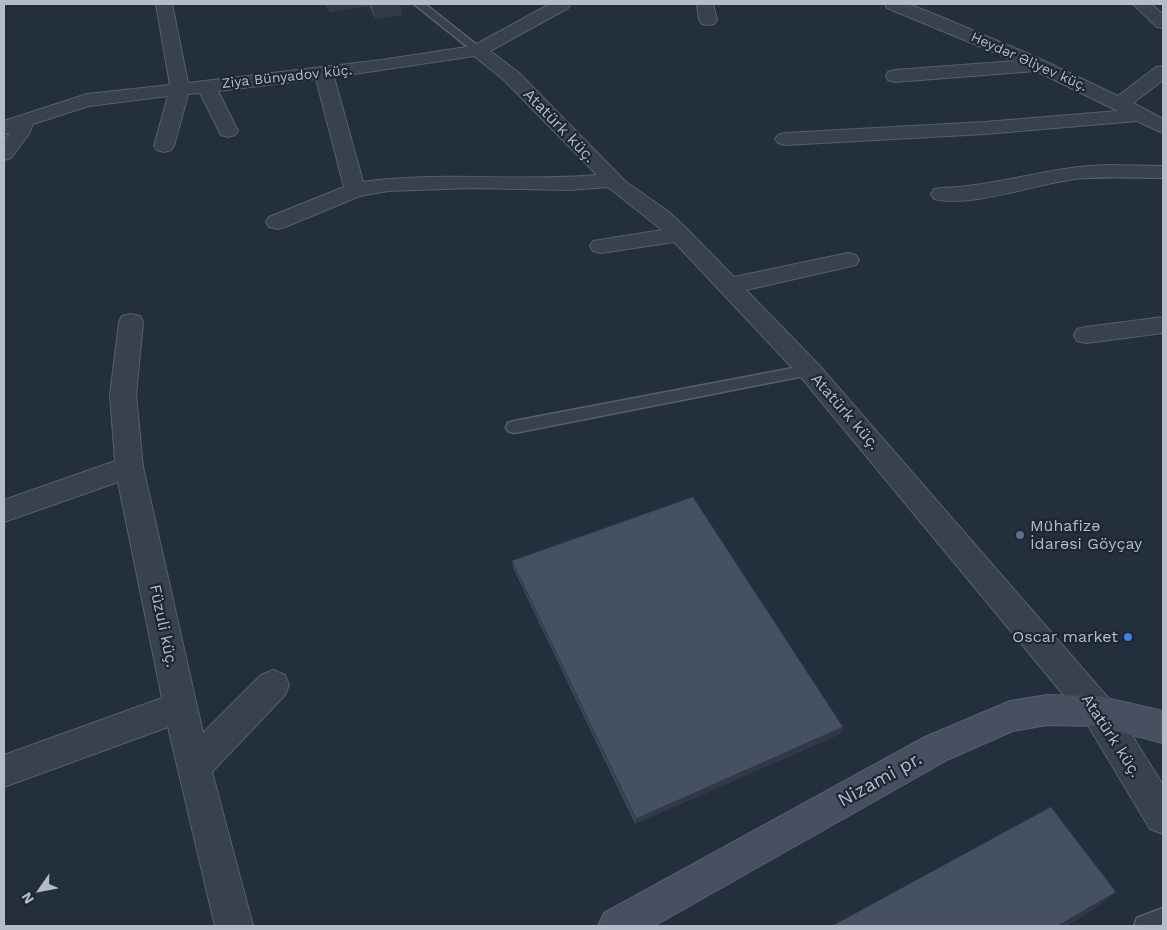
<!DOCTYPE html>
<html>
<head>
<meta charset="utf-8">
<style>
  body { margin:0 }
  #map { position:relative; width:1167px; height:930px; overflow:hidden; background:#242f3e; font-family:"Work Sans",sans-serif }
  canvas { display:block }
  .frame { position:absolute; inset:0; border:5px solid #b4bcc9; pointer-events:none }
  .north { position:absolute; left:15px; top:865px; width:50px; height:50px; -webkit-text-stroke:4px #1d2633; paint-order:stroke; rotate:237deg; font-size:14px; font-weight:700; line-height:20px; text-align:center; color:#b4bcc9 }
  .north::after { content:''; display:block; margin:auto; width:18px; height:22px; background:#b4bcc9; clip-path:polygon(50% 0,100% 100%,50% 72%,0 100%) }
</style>
</head>
<body>
<div id="map">
<canvas width="1167" height="930"></canvas>
<div class="frame"></div>
<div class="north">N</div>
</div>
<script>
const g = document.querySelector('canvas').getContext('2d');
g.lineJoin = 'round';
function stroke(path, color, width, dash) { g.strokeStyle = color; g.lineWidth = width; g.lineCap = dash ? 'butt' : 'round'; g.setLineDash(dash || []); g.stroke(path); }
function fillPath(path, color) { g.fillStyle = color; g.fill(path, 'evenodd'); }
function write(font, color, halo, rows, align = 'center') {
  g.font = font + ' "Work Sans",sans-serif'; g.lineWidth = 4.5; g.setLineDash([]); g.textBaseline = 'middle'; g.strokeStyle = halo; g.fillStyle = color; for (const [text, x, y, turn = 0] of rows) {
    g.save(); g.translate(x, y); g.rotate((+turn || 0) * Math.PI / 180); g.textAlign = isNaN(turn) ? turn : align; if (halo) g.strokeText(text, 0, 0); g.fillText(text, 0, 0); g.restore();
  }
}
const lane = new Path2D(`
  M414,4H425L483,50L482,52H474Z
  M809,365L814,366L816,370L814,374L514,433L508,431L506,427L508,423L514,421Z
  M1163,908V926H1134L1137,918Z`);
const street = new Path2D(`
  M156,4H172L188,83L381,60L473,46L550,4H570L568,8L490,51L518,72L626,182L669,212L687,229L734,277L848,253L856,255L859,260L856,265L746,290L818,364L1110,700L1163,785V834L1150,829L1086,722L800,376L679,247L674,242L601,253L593,251L590,246L593,241L662,230L608,187L569,190L472,188L388,191L360,196L285,227L277,229L269,227L266,222L269,217L344,187L316,79L218,91L238,131L235,135L228,137L221,135L200,93L188,94L174,146L171,150L164,152L157,150L154,146L168,96L89,106L33,124L29,134L11,158L4,160V141L10,133L4,134V121L87,94L170,85ZM474,56L504,80L597,175C519,182 441,171 363,182L334,77Z
  M697,4H713L717,20L714,24L708,25L702,24L699,20Z
  M885,4H908L934,14L1036,57L1118,96L1156,67L1163,66V80L1133,103L1163,119V133L1137,121L985,134L785,145L778,143L775,139L778,135L785,133L985,122L1118,111L1036,71L895,82L888,80L886,76L888,72L895,70L1015,61L887,8Z
  M1133,4H1151L1163,14V28L1157,27Z
  M1108,165L1163,166V178C1134,178 1104,176 1075,179C1034,184 973,208 934,199L931,194L934,189L942,188C998,186 1051,166 1108,165Z
  M131,314L140,316L143,322L136,395L143,467L203,733L261,675L273,670L285,675L289,685L285,695L212,772L253,926H215L168,727L4,787V755L162,698L118,482L4,522V500L115,461L110,395L119,322L122,316Z
  M1163,317V333L1086,343L1077,341L1074,335L1077,329L1086,327Z`);
const secondary = new Path2D(`
  M1047,695L1098,696L1163,711V743L1098,726L1047,725L1013,731L949,759L654,926H598L604,913L925,737L1010,701Z`);
stroke(lane, '#565f6c', 3);
stroke(street, '#565f6c', 2);
stroke(secondary, '#565f6c', 2);
fillPath(lane, '#38414e');
fillPath(street, '#38414e');
fillPath(secondary, '#465061');
fillPath(new Path2D(`
  M326,4H400L402,15L375,19L369,6L330,12Z
  M512,561L843,727L840,734L635,824L513,568Z`), '#3b4654');
fillPath(new Path2D(`
  M328,4H368L369,6L330,12Z
  M381,4H400L402,15L375,19L373,5Z
  M843,727L840,734L635,824L636,819Z
  M1116,892L1093,910L1066,926H1058Z`), '#303945');
const building = new Path2D(`
  M693,497L843,727L636,819L512,561Z
  M1051,807L1116,892L1058,926H832Z`);
fillPath(building, '#455162');
stroke(building, '#303945', 1);
for (const [x, y, r, color] of [
  [1020,535,5,"#5c6f8a"],
  [1128,637,5,"#3f7fe0"]
]) { const dot = new Path2D(); dot.arc(x, y, r, 0, 2 * Math.PI); g.fillStyle = color; g.fill(dot); stroke(dot, '#1d2633', 2); }
write('14px', '#b4bcc9', '#1d2633', [
  ["Heydər Əliyev küç.",1029,62,24],
  ["Ziya Bünyadov küç.",287,77,-6]
]);
write('16px', '#b4bcc9', '#1d2633', [
  ["Atatürk küç.",559,126,46],
  ["Atatürk küç.",845,412,49],
  ["Füzuli küç.",163,626,78],
  ["Atatürk küç.",1111,736,57]
]);
write('16px', '#b4bcc9', '#1d2633', [
  ["Mühafizə",1030,526],
  ["İdarəsi Göyçay",1030,544],
  ["Oscar market",1118,637,"right"]
], 'left');
write('19px', '#b4bcc9', '#1d2633', [
  ["Nizami pr.",880,780,-29]
]);
</script>
</body>
</html>
